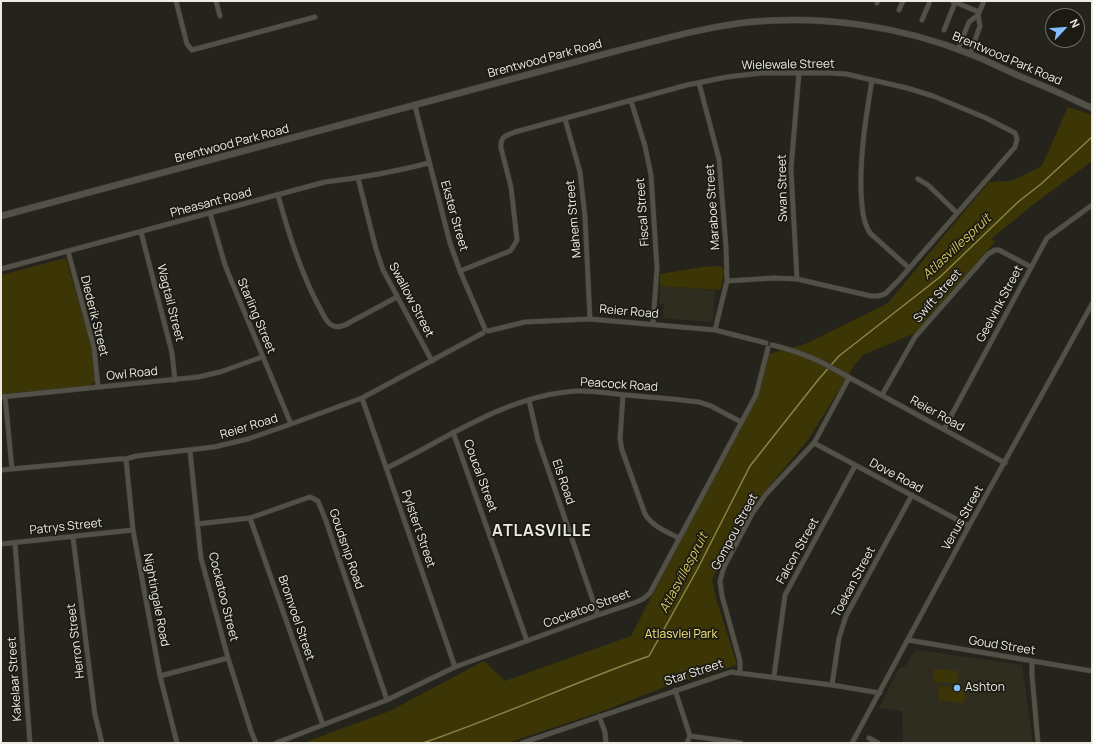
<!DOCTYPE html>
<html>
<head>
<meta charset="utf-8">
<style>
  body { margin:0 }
  #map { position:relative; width:1093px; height:744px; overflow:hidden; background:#25241c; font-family:Manrope,sans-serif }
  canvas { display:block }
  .frame { position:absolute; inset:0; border:2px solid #ecebe6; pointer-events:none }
  .north { position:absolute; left:1045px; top:8px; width:40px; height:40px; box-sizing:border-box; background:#1c1b13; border:1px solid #6f6e67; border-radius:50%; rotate:64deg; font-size:11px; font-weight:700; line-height:16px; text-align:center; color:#ecebe6 }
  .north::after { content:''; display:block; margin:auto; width:14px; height:18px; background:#82bcfa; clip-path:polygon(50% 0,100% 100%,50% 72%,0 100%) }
</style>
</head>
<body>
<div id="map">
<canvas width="1093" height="744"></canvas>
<div class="frame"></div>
<div class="north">N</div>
</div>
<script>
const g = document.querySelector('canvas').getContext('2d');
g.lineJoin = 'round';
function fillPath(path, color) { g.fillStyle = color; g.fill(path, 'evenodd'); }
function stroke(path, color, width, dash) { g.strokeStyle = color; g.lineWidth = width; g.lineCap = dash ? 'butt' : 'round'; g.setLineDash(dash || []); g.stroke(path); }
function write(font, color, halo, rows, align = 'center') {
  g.font = font + ' Manrope,sans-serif'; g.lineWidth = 3.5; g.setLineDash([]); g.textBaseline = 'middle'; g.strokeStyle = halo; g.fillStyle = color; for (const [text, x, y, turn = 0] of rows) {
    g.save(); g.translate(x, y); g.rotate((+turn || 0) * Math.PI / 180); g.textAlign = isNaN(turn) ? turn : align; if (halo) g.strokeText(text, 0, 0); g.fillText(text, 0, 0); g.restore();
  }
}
fillPath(new Path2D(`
  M660,286L715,290L713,322L663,318L664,304H659Z
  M918,650L1022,665L1033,743H903L902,711L879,708L899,669L905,666L914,652Z`), '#2f2d1f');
fillPath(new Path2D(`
  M1068,107L1092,115V161L1034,204L991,239L995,242L915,333L863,355L854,366L808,440L759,498L712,579L715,595L737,665L667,686L603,711L507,743H303L390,711L484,661L505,681L631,636L694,515L757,398L769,354L805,344L887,304L989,182L1011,181L1042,166Z
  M66,258L92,350L95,381L90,386L1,394V275Z
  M720,266L722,267L724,271L721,288L719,290L660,286V274L703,267Z
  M934,669L958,671V683L934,682Z
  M939,686L966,689L964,703L938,700Z`), '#3c3606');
stroke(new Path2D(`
  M423,743C499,717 573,683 649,656L697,570L750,466L818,380L839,356L940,277L1018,202L1041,184L1092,137`), '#8c8446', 1.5);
const minor = new Path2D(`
  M176,1L187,44L192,50L315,17
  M216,1L220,16
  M952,1L979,12
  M877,3V1
  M899,10L903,1
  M922,20L930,1
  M944,30L955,3
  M958,49L969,22L978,15L984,1
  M970,54L980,26L978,15
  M872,80C866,117 860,153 861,191C862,206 862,220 870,233L909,268
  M699,83L719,159L726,247L727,281L715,330
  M631,101L645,146L651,175L657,268L653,324
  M415,106L450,243L460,271L485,329
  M565,119L580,172L585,217L590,319
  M358,178L376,249L383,270L432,361
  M918,179L928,185L957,213
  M278,195C288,232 299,268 317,303C321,309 324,319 330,324C335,328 339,327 345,325L397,297
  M210,213L225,265L231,280L291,424
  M141,232L172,353L175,380
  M68,251L94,348L98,387
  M1,269L325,182C360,178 394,172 429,163
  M460,271L510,251L513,247L517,240L511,187L501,148C500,136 506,136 515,132L687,85L727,77L762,73H827L846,74L907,88L933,96L986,118L1015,133L1017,139L1015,147L899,280L885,294L878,296H871L797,279L774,278L727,281
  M797,279L791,169L799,73
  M488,331L525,322L590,319L715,330L766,343
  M772,345C790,349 806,355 823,363L1005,463
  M623,395L620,439L622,450L645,514C652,526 667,532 679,538
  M882,395L915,337L988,254L995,250H999L1031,267
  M5,396L12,469
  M1,397L198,377L220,372L262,357
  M362,398L455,667
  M529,400L538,440L598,615
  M944,429L1047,238L1092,205
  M453,432L527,641
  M814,443L969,526
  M190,451L201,558L228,658L251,731L256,743
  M126,459L133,530L160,676L177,743
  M387,468C448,438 507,395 577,391C594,390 610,394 626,395C650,397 674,399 699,402L711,406L741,422
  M1,470L119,459H126L136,456L214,447L248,439L291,424L362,398L483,333
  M250,518L323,725
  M197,524L250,518L307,498L310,497L318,501L326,521L387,700
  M73,537L95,715L102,743
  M15,543L30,743
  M1,544L133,530
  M908,640L1092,671
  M1032,661V675L1038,743
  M740,672V661L722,596L720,581L724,567L752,514L766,494L814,443L849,378
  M160,676L228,658
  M774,676L785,595L855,466
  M832,685L839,638L846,616L912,495
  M675,690L690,736L687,743
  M599,716L605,732L606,743
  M690,736L741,743
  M869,738L878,743
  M276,743L387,700L455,667L598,615L634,603L643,599L650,593L756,395L768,348
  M522,743L731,672L832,685L880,693
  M852,743L969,526L1092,304`);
const tertiary = new Path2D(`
  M1,216L616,51C660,40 704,27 750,22C823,15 901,26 970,54C986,60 1001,68 1017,75C1042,85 1067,96 1092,108`);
stroke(minor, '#3f3e37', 5.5);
stroke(tertiary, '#3f3e37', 7);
stroke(minor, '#525148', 4.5);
stroke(tertiary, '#525148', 6);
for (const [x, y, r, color] of [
  [957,688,4,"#82bcfa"]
]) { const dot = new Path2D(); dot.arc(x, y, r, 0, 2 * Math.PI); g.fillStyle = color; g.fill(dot); stroke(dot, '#1c1b13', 1.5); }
write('12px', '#ecebe6', '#1c1b13', [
  ["Brentwood Park Road",545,59,-15],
  ["Brentwood Park Road",1007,59,23],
  ["Wielewale Street",788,65,-1],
  ["Brentwood Park Road",232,144,-15],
  ["Swan Street",783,188,-91],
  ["Pheasant Road",211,203,-15],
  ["Maraboe Street",713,207,-94],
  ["Fiscal Street",643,212,-94],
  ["Ekster Street",454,216,74],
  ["Mahem Street",574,219,-95],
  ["Swift Street",938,296,-49],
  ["Swallow Street",411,300,62],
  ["Wagtail Street",170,303,76],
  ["Geelvink Street",1000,304,-62],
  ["Reier Road",629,312,5],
  ["Diederik Street",94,316,76],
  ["Starling Street",256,316,67],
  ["Owl Road",132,374,-6],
  ["Peacock Road",619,385,4],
  ["Reier Road",937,414,29],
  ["Reier Road",249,427,-17],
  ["Coucal Street",480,476,70],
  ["Dove Road",896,476,28],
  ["Els Road",563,482,71],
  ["Venus Street",963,518,-61],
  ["Patrys Street",66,527,-6],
  ["Pylstert Street",418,529,71],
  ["Gompou Street",735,532,-62],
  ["Goudsnip Road",346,549,71],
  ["Falcon Street",798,551,-61],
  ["Toekan Street",854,582,-62],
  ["Cockatoo Street",223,597,76],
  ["Nightingale Road",156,600,79],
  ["Cockatoo Street",587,609,-20],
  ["Bromvoel Street",296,618,71],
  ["Herron Street",76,641,-97],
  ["Goud Street",1002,646,9],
  ["Star Street",694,673,-18],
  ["Kakelaar Street",15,679,-94]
]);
write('12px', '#f5e57e', '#1c1b13', [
  ["Atlasvlei Park",681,635]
]);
write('12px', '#ecebe6', '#1c1b13', [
  ["Ashton",965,688]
], 'left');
write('italic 13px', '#d5c65f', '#1c1b13', [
  ["Atlasvillespruit",957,247,-43],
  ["Atlasvillespruit",684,573,-62]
]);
g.letterSpacing = '1px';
write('bold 16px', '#ecebe6', '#1c1b13', [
  ["ATLASVILLE",542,532]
]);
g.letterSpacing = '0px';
</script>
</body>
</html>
